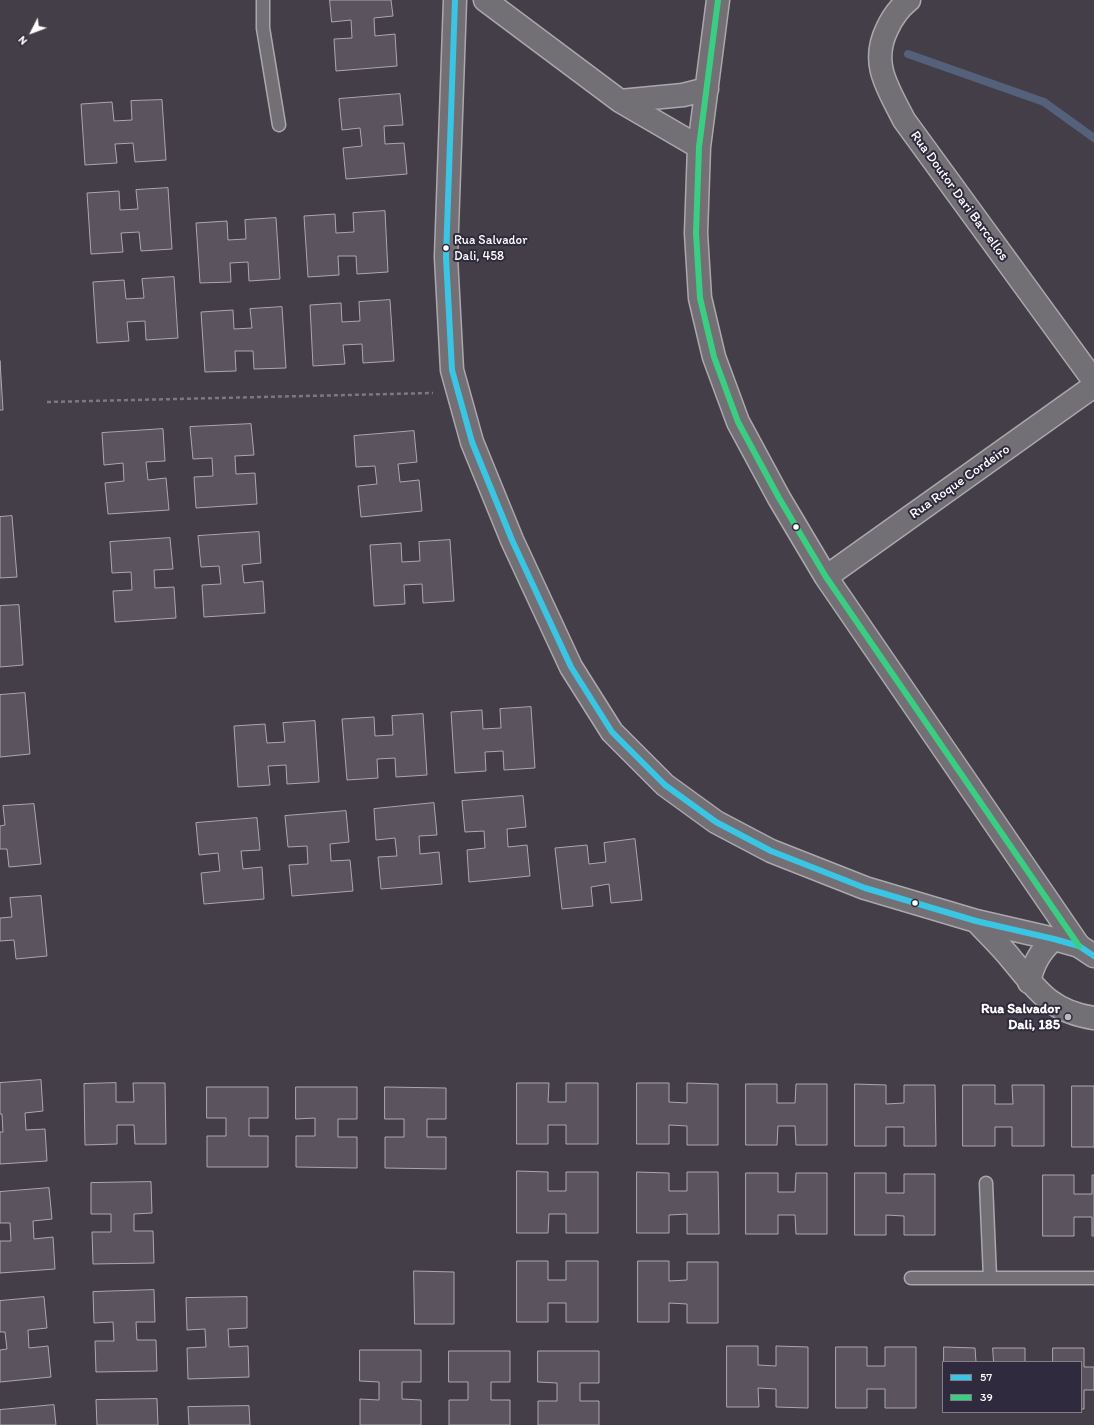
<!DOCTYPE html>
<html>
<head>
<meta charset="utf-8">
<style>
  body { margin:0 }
  #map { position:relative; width:1094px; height:1425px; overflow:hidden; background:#443e49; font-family:Itim,sans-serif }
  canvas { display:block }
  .legend { position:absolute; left:942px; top:1361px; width:140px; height:52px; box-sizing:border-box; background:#2f2a3d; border:1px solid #827f8b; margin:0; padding:5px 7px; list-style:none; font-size:12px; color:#fff }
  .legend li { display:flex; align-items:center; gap:8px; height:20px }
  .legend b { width:20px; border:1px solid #827f8b }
  .north { position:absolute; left:12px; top:12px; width:40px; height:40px; -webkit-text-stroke:3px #2f2a3d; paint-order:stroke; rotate:228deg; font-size:11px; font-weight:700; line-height:16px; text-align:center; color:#fff }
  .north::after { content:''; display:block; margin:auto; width:14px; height:18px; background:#fff; clip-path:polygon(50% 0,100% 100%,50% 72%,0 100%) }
</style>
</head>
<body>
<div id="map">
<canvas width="1094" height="1425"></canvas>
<ul class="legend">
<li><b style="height:5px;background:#3ac5e4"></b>57</li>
<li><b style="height:5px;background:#3ace82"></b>39</li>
</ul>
<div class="north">N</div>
</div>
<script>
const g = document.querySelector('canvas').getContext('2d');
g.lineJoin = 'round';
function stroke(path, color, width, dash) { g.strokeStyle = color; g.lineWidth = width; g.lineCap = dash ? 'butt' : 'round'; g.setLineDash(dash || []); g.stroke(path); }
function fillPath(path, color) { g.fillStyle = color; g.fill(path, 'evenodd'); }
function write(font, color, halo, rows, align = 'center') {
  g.font = font + ' Itim,sans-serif'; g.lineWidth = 4; g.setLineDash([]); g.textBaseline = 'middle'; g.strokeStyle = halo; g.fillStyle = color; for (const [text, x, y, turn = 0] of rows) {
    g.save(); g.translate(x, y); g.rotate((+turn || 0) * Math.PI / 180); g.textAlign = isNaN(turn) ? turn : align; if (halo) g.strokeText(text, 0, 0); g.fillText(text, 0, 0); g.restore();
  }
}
stroke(new Path2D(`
  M908,54L1044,102L1094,138`), '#55617b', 8);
const building = new Path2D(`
  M330,0H391L393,16L374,18L375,36L395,34L397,66L336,71L334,39L352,38L351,20L332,22Z
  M400,94L403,125L384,126L385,144L404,143L407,174L346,179L343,148L362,146L360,128L342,130L339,99Z
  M162,100L166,160L135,162L133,143L115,144L117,163L85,165L81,104L112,102L114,121L132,120L131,101Z
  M168,188L172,249L141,251L139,232L121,233L123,252L91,254L87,193L119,191L120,210L138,209L136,190Z
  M385,211L388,272L357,274L356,256H338L339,275L308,277L304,216L335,214L336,233L354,232L353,213Z
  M276,218L280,279L249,281L248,262L230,263L231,282L200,283L196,223L227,221L228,240L246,239L245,220Z
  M174,277L178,338L146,340L145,321L127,322L129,341L97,343L93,282L124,280L126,299L144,298L142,279Z
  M390,300L394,361L363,363L362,344L343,345L345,364L313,366L310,305L341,303L342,322L360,321L359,302Z
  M282,307L286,368L254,369L253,351H235L236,371L205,372L201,312L233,310L234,329L252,328L250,309Z
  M0,361L3,410H0Z
  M251,424L254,455L235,456L236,474L255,473L257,504L196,508L194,477L213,476L212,458L193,459L190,427Z
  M163,429L165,461L146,462L148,480L166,478L169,510L108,514L105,483L124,481L123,463L104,465L102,433Z
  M414,431L417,462L398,464L400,482L419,480L422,511L361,517L358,486L377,484L375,466L356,467L354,436Z
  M12,516L17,577L0,578V517Z
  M259,532L261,563L242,565L244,583L263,581L265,613L204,617L202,585L221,584L219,566L201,567L198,536Z
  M170,538L173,569L154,570L155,588L174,587L176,618L115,622L113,591L132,590L131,572L112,573L110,542Z
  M450,540L454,601L423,603L422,584L404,585L405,604L374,606L370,545L401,543L402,562L420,561L419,542Z
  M19,605L23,665L0,667V606Z
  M25,693L30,754L0,757V695Z
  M531,707L535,768L504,770L503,751L485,752L486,771L455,773L451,712L482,710L483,729L501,728L500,709Z
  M423,714L427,775L396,777L395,758L377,759L378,778L347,780L342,719L374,717L375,736L393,735L392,716Z
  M315,721L319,782L287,784L286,765L268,766L270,785L238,787L234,726L265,724L267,743L285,742L283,723Z
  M523,796L526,827L507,829L508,847L527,845L530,876L469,882L467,850L485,848L484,831L465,832L462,801Z
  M434,803L437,835L419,836L420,854L439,852L442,884L381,889L378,857L397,856L395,838L376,840L374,809Z
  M34,804L41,864L9,867L7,849H0V826L5,825L3,806Z
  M346,811L349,842L330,844L331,861L350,860L353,891L292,896L289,865L308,864L307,846L288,847L285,816Z
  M257,818L260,850L241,851L243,869L262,867L264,899L204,904L201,873L220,871L218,853L199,855L196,823Z
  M635,839L642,900L611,903L609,884L591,887L593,906L562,909L555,848L587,845L589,864L606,862L604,843Z
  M41,896L47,956L16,959L14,940L0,941V918L12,917L10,898Z
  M41,1080L43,1111L25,1113L26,1130L45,1129L47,1161L0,1164V1132H3L2,1114H0V1083Z
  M116,1083V1102H134L133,1083H165L166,1144H135L134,1125H117V1144L85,1145L84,1084Z
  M517,1083H549L548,1102H566V1083H598V1144H566V1125H548V1144H517Z
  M637,1083H669V1102L687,1103V1083L718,1084V1145H687V1126L669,1125V1144H637Z
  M746,1084H777V1103H795L796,1084H827V1145H796L795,1126H778L777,1145H746Z
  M855,1084L886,1085V1104L904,1103V1085H935L936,1146H904V1127H886V1146H855Z
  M963,1085H995V1104H1013L1012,1085H1044V1146H1012V1127H995V1146H963Z
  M1072,1086H1094V1147H1072Z
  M207,1087H268V1118H249V1136H268V1167H207V1136H226V1118H207Z
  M296,1087H357V1119H338V1137H357V1168L296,1167V1136H315V1118L296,1119Z
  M385,1087L446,1088V1119H427V1137H446V1169L385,1168V1137H404V1119H385Z
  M517,1171L548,1172V1191H566V1172H598V1233H566V1214H549L548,1233H517Z
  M637,1172L669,1173V1191H687V1172H718L719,1234H687V1214L669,1215V1233H637Z
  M746,1173H778V1192H795L796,1173H827V1234H796L795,1215H778V1234H746Z
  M855,1173H886V1193H904V1174H935V1235H904V1216L886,1215V1235H855Z
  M1043,1175H1074V1194H1092V1175H1094V1236H1092V1217H1074V1236H1043Z
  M151,1182L152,1213L134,1214V1231H153L154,1263L93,1264L92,1232H111V1214H91V1183Z
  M49,1188L52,1219L33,1221L34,1239L53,1237L55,1269L0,1273V1241H11L10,1223H0V1192Z
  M517,1261H548V1280H566V1261H598V1322H566V1303H548V1322H517Z
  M638,1261H669V1281L687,1280V1262H718V1323H687V1304L669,1303V1322H638Z
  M414,1271L454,1272V1324H415Z
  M154,1290L155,1322H136L137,1340H156L157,1371L96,1372L95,1341H114L113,1322L94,1323L93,1292Z
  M44,1297L47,1328L28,1330L29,1348L48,1346L51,1377L0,1382V1350L7,1349L5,1332H0V1301Z
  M247,1297V1328L228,1329L229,1347L248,1346L249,1377L188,1379L187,1348L206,1347L205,1329L187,1330L186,1298Z
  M727,1346H758V1365L776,1366V1346L808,1347V1408L776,1407V1389L758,1388L759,1407H727Z
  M836,1347H867V1366H885V1347H916V1408H885V1389H867V1408H836Z
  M944,1347L975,1348L976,1362H944Z
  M993,1348H1025V1362H994Z
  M1053,1348H1084V1367H1094V1390H1084V1409H1081V1362H1053Z
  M360,1350H421V1382H402V1399L421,1400V1425H360V1399L379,1400V1382L360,1381Z
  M449,1351H510V1382H491V1400H510V1425H449V1400H468V1382H449Z
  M538,1351H599V1383H580V1401H599V1425H538V1401H557V1383L538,1382Z
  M157,1399L158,1425H97L96,1400Z
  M54,1405L56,1425H0V1410Z
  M249,1406L250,1425H189L188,1407Z`);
fillPath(building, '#5b535d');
stroke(building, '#aba8ad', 1);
const service = new Path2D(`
  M263,0V28L279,125
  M986,1183L990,1278
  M911,1278H1094`);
const minor = new Path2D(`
  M485,0L620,101L699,147
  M718,0L699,147L696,233L700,298L714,357L738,422L779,498L826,577L1079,946
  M909,0C899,8 892,18 887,29C870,64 888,88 904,120L1094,381
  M620,101L683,95L707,89
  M826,577L1094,386`);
const tertiary = new Path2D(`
  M455,0L446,257L452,370L472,442L512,540L571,667L612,732L665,785L716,822L771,851L865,888L976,921L1054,939L1079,946L1094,956
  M976,921C988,934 1001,946 1012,960C1037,990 1051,1012 1094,1018
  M1029,982C1033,964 1040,951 1054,939`);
stroke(service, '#aba8ad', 15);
stroke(minor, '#aba8ad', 25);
stroke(tertiary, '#aba8ad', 25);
stroke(new Path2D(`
  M47,402L433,393`), '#7a797e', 2.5, [4, 3]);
stroke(service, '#727075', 12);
stroke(minor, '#727075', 22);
stroke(tertiary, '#727075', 22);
stroke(new Path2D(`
  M455,0L446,257L452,370L472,442L512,540L571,667L612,732L665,785L716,822L771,851L865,888L976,921L1054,939L1079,946L1094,956`), '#3ac5e4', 6);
stroke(new Path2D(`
  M718,0L699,147L696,233L700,298L714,357L738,422L779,498L826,577L1079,946`), '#3ace82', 6);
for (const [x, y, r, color] of [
  [446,248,3.5,"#fff"],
  [796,527,3.5,"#fff"],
  [915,903,3.5,"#fff"],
  [1068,1017,4,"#bebbbf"]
]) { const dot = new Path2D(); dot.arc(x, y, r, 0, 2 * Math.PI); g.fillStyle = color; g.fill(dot); stroke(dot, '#2f2a3d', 1.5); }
write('13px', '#fff', '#2f2a3d', [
  ["Rua Salvador",454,241],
  ["Dali, 458",454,257]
], 'left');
write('14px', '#fff', '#2f2a3d', [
  ["Rua Doutor Dari Barcellos",959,196,54],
  ["Rua Roque Cordeiro",960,482,-35]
]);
write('bold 14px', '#fff', '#2f2a3d', [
  ["Rua Salvador",1060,1009],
  ["Dali, 185",1060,1025]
], 'right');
</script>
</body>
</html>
